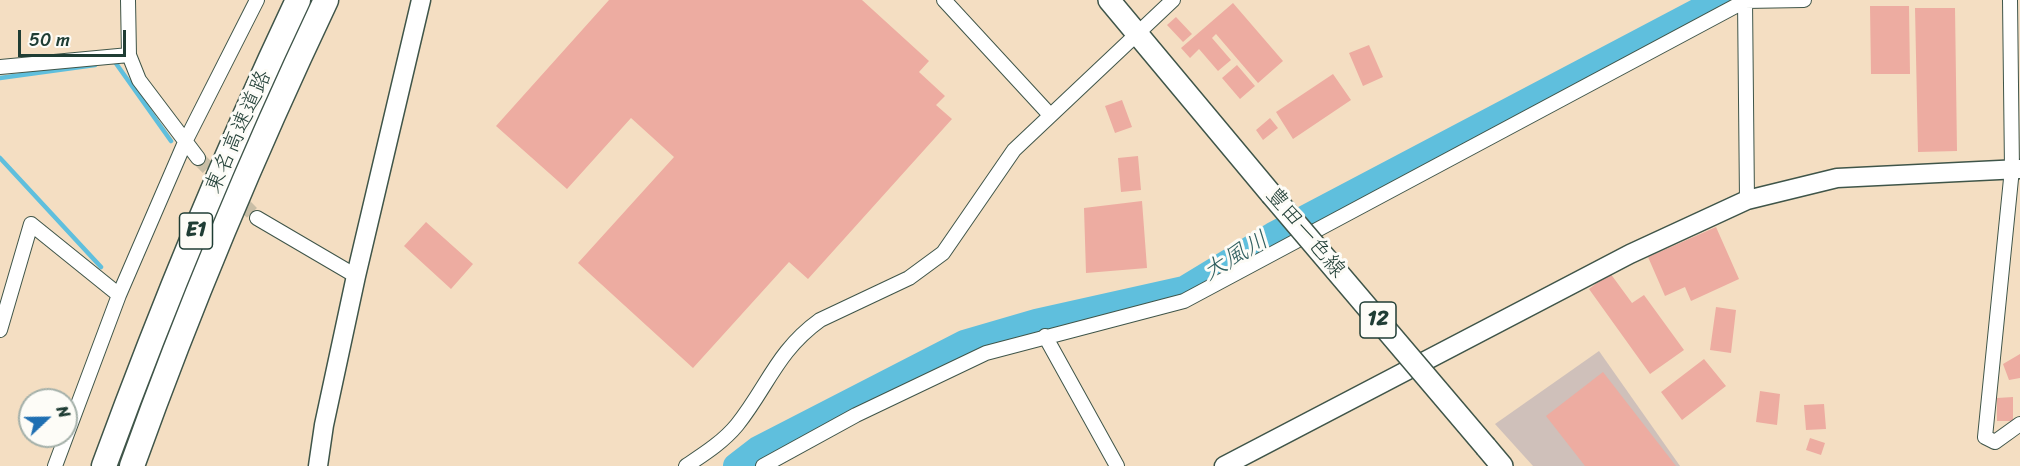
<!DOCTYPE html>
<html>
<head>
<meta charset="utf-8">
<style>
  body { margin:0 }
  #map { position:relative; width:2020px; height:466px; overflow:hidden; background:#f4dec2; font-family:Sriracha,sans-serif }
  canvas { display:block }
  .north { position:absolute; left:18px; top:388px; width:60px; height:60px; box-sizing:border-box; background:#fdfcf7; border:2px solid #a4b0a9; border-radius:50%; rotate:68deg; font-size:16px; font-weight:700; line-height:24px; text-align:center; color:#1f3d34 }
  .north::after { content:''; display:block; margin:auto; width:21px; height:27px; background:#1f6fb2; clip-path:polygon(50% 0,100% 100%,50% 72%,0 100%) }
  .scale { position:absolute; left:18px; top:30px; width:108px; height:27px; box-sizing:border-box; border:3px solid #1f3d34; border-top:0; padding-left:8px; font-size:18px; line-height:21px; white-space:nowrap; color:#1f3d34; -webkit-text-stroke:4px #fdfcf7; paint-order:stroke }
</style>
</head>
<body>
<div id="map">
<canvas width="2020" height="466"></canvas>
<div class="north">N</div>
<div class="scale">50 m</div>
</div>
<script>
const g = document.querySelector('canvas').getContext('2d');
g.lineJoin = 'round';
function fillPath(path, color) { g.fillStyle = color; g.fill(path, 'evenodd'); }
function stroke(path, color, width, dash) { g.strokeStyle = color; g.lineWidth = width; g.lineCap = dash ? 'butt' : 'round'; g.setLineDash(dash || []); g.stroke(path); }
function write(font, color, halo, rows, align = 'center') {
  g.font = font + ' Sriracha,"Klee One",sans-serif'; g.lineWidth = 6; g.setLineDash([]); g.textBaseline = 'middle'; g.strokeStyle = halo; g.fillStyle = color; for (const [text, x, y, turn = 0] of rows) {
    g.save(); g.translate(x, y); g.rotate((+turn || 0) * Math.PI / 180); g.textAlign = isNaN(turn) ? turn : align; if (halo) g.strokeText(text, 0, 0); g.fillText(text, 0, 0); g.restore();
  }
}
fillPath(new Path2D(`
  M1599,351L1680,466H1533L1495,424Z`), '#cfc0ba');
stroke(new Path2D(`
  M112,62H115L171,141
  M0,78L95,65
  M0,158L101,267`), '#5fbfdd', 4.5);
stroke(new Path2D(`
  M736,466L758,449L964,343L1036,322L1184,289L1273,235L1719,0`), '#5fbfdd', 26);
fillPath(new Path2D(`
  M609,0H862L929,61L919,72L945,96L936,105L952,119L808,279L789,262L693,368L578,263L674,157L631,118L567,189L496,126Z
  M1233,3L1283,61L1258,83L1216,34L1212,38L1231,60L1218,71L1199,49L1190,58L1181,48Z
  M1870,6H1909L1910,74H1871Z
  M1915,8H1955L1957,151L1918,152Z
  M1176,17L1192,34L1183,42L1167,25Z
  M1369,45L1383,77L1363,86L1349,53Z
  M1237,65L1255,86L1240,99L1222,78Z
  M1333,74L1351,100L1293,139L1276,112Z
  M1122,100L1132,127L1115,133L1105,106Z
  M1270,118L1278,128L1263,140L1256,130Z
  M1138,156L1141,190L1121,192L1118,158Z
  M1142,201L1147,268L1086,273L1084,208Z
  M426,222L473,264L451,289L404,246Z
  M1716,227L1739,279L1691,301L1685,287L1665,296L1648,257Z
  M1610,273L1632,303L1644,295L1684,350L1650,374L1589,289Z
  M1716,307L1736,310L1731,353L1710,350Z
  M2020,354V378L2009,380L2003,364Z
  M1704,359L1726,386L1682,420L1661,392Z
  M1603,372L1676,466H1585L1546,416Z
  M1760,391L1780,394L1777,425L1756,422Z
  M2013,397V421H1997V398Z
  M1824,404L1826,429L1806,430L1804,405Z
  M1810,438L1825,443L1821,455L1806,450Z`), '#edaca1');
stroke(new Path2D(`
  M198,158L257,218`), '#c9bea6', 14, [14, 7]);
const street = new Path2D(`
  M128,0L129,55L139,80L198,158
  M944,0L1050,115
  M1745,0L1747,200
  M2010,0L2012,169L1985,437L1995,442L2020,424
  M0,67L129,55
  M257,218L356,276
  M0,330L31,224L119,295
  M1045,336L1117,466
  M55,466L119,295L186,140L257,0
  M686,466C704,454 723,442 737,425C768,386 777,351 820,320L909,278L943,253L1014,150L1173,0
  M763,466L856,415L986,353L1184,301L1745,1L1804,0`);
const secondary = new Path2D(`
  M318,466L324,425L356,276L421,0
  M1224,466L1630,254L1747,200L1837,178L2020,169`);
const primary = new Path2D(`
  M1109,0L1271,194
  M1486,447L1502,466`);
const highway = new Path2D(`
  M104,466C162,308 226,152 298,0
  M132,466C189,307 254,152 326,0`);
stroke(street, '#3f5549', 16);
stroke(secondary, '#3f5549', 21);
stroke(primary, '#3f5549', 24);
stroke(highway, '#3f5549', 27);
stroke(street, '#fff', 14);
stroke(secondary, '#fff', 18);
stroke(primary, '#fff', 21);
stroke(highway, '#fff', 24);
const primaryBridge = new Path2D(`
  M1271,194L1486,447`);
stroke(primaryBridge, '#3f5549', 24, []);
stroke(primaryBridge, '#fff', 21);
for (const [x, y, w] of [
  [196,231,33],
  [1378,320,36]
]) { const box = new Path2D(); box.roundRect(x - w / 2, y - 18, w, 36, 4.5); g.fillStyle = '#fdfcf7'; g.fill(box); stroke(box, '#1f3d34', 1.5); }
write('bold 21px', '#1f3d34', null, [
  ["E1",196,231],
  ["12",1378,320]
]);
write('22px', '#1f3d34', '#fdfcf7', [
  ["東名高速道路",239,132,-66],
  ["豊田一色線",1305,233,50]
]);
write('italic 24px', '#2f5e5e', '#fdfcf7', [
  ["大風川",1236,257,-31]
]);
</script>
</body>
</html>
